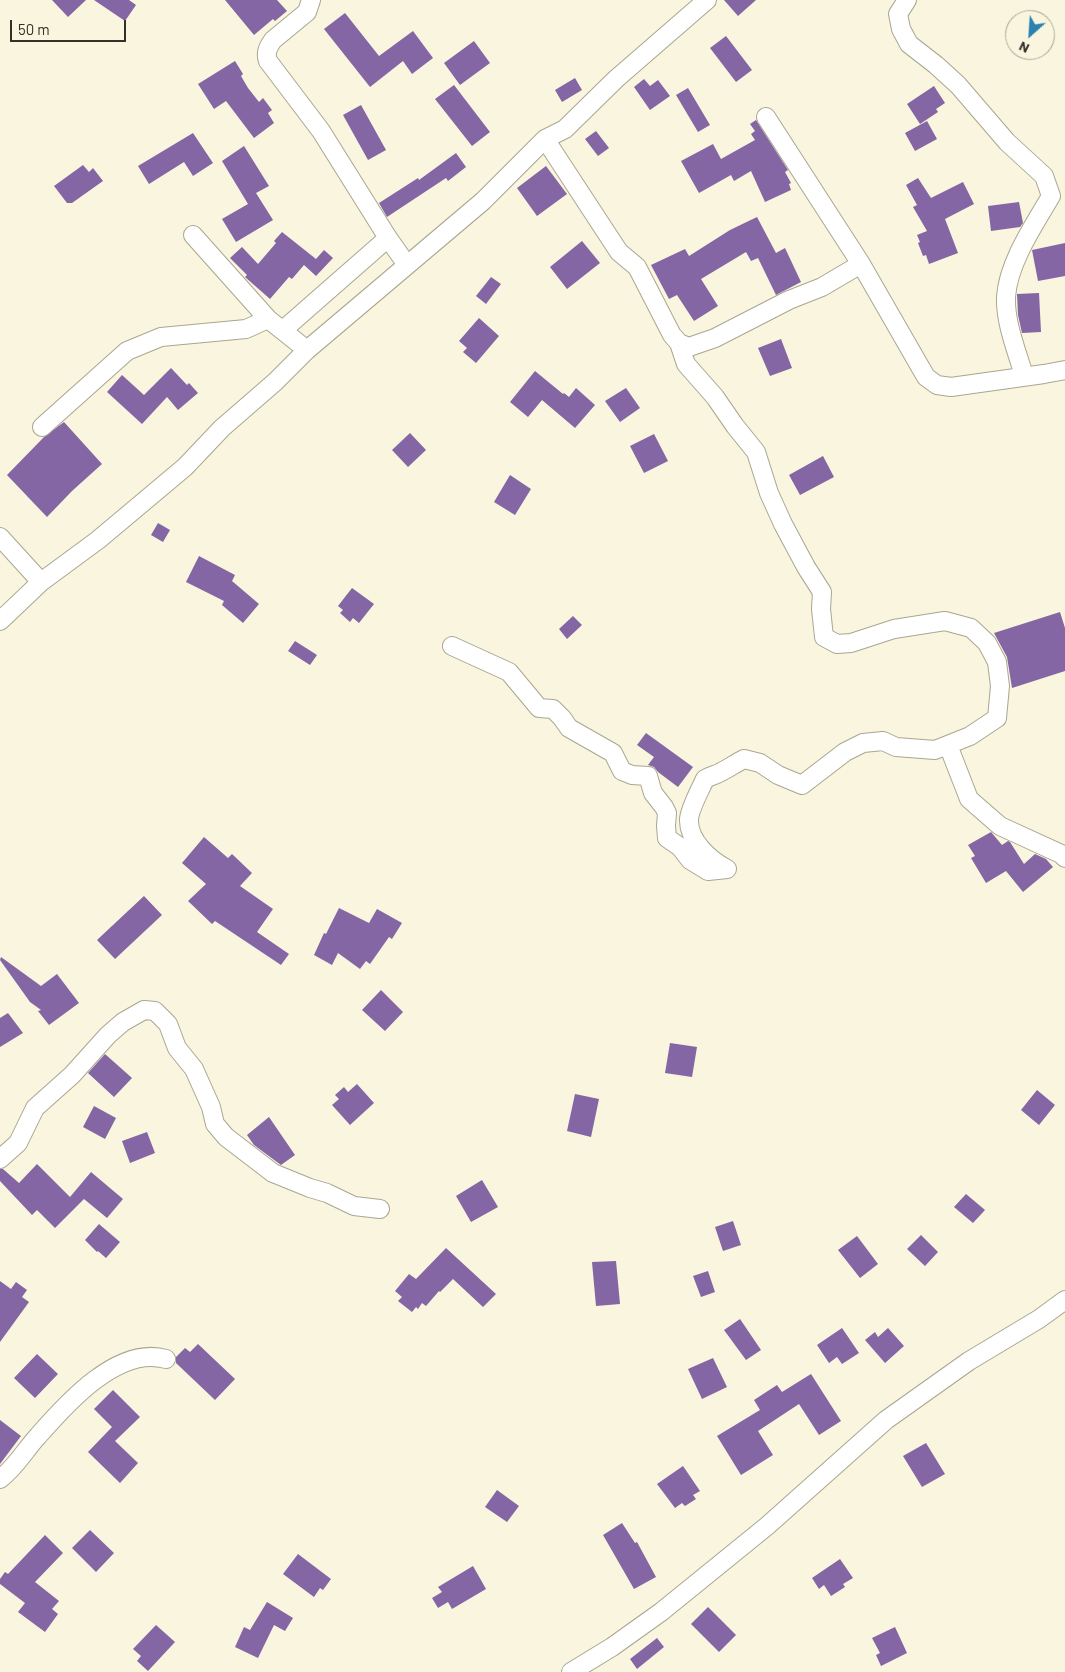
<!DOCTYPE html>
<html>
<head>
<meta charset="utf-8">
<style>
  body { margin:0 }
  #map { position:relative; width:1065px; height:1672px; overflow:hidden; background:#f9f5de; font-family:Barlow,sans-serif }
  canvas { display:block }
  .north { position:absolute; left:1005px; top:10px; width:50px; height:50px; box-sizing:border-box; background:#f9f5de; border:1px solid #a9a695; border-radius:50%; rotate:206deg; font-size:14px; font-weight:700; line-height:20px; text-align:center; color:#323028 }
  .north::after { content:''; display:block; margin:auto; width:18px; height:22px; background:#2982b1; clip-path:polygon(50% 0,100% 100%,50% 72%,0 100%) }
  .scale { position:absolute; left:10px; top:20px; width:116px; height:22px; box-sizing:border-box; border:2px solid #323028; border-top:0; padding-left:6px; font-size:15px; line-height:18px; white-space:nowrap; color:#323028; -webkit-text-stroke:4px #f9f5de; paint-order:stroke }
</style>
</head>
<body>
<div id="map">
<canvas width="1065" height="1672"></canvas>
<div class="north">N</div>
<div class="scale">50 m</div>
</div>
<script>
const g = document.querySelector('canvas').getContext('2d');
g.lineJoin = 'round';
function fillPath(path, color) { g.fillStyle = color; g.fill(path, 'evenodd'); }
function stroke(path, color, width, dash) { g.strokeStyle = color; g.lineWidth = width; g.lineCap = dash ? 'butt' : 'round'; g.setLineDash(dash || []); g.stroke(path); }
fillPath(new Path2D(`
  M52,0H86L68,17Z
  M94,0H129L136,5L125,21Z
  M225,0H277L287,11L275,21L273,19L254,35Z
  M724,0H756L738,16Z
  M345,13L379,56L413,31L433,58L412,74L403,61L370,87L324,29Z
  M726,36L752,70L736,82L710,48Z
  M474,41L490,63L460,85L444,63Z
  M235,61L243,74L241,76L248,88L259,102L263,98L272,110L268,113L274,123L254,138L226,101L214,109L198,84Z
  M575,78L582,90L562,102L555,90Z
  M644,79L650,86L658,80L670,96L650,110L634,87Z
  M454,85L490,132L472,146L435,99Z
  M934,86L945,103L936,109L938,112L920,124L907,104Z
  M688,88L710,125L698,132L676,95Z
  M361,105L386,150L368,160L343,115Z
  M756,120L788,170L785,172L791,183L789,184L791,190L765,202L751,171L734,181L731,175L699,193L681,161L713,144L721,159L755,140L751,134L755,131L750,124Z
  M927,121L937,139L915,151L905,133Z
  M596,131L609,148L598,156L585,139Z
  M193,133L213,163L193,176L184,162L149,184L138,166Z
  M244,146L269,186L256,193L273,220L236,242L222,219L248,204L222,161Z
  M456,153L466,167L448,181L446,178L387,217L379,203L418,178L419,180Z
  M83,165L89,172L93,168L103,181L72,203H67L54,186Z
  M546,166L567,194L537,216L517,188Z
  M918,178L931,198L963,182L974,204L945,219L958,253L929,264L926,255L923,256L918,243L920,242L917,235L927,231L913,207L917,205L906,185Z
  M1019,202L1023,223L1020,227L991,231L988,206Z
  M757,217L776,253L785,248L801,282L776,295L758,258L751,261L746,252L701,279L718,306L694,321L677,295L669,299L651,265L685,249L689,256L730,230Z
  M282,232L316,259L324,250L333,258L316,276L304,265L292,279L289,277L270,299L245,277L247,275L230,258L242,247L258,264L276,243L274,241Z
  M582,241L600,263L567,289L550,267Z
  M1065,243V276L1038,281L1032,250Z
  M491,277L501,284L486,304L476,296Z
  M1039,293L1041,332L1022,333L1018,315L1017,294Z
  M479,318L499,336L476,363L463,352L467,348L459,341Z
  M781,339L792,368L770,376L758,348Z
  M171,368L187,385L189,383L198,393L178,410L167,397L142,424L107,392L122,375L144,395Z
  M535,371L563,394L564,393L569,397L576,388L595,405L575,428L542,400L528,417L510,402Z
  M626,388L640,408L620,422L605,401Z
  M64,422L102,464L72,491L47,517L7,475L44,437Z
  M410,433L426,450L408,467L392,450Z
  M654,434L668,461L644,473L630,446Z
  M823,456L834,477L800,495L789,475Z
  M510,475L531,489L515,515L494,502Z
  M158,523L170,530L163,542L151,535Z
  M199,556L235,575L232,581L259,604L243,623L222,605L224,601L186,582Z
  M352,588L374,604L359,623L353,618L350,622L340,613L343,610L338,606Z
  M1060,612L1065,628V671L1012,688L1007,657L994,633Z
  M573,616L582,625L567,639L559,629Z
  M295,641L317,655L310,665L288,651Z
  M646,733L693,767L678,787L658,772L654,767L648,765L654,757L637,745Z
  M991,832L1002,845L1008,841L1010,842L1024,864L1035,854L1046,859L1053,867L1023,892L1006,871L986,883L971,858L975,856L968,845Z
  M204,837L228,858L232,854L252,873L240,886L273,909L257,932L289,954L281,965L215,921L212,924L188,901L206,884L182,863Z
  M144,896L162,915L115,959L97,940Z
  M339,908L369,923L377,909L402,923L392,939L389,937L370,964L366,961L360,969L338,953L332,965L314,955L324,933L326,934Z
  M1,957L41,986L57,974L79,1003L49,1025L38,1011L41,1010L30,1002L0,960Z
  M381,990L403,1012L385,1031L362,1010Z
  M8,1013L23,1033L0,1047V1018Z
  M670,1043L697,1047L692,1077L665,1073Z
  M105,1054L132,1078L114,1097L88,1073Z
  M357,1084L374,1103L350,1125L332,1105L339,1099L335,1095L344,1087L348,1092Z
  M1037,1090L1055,1105L1039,1125L1021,1110Z
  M575,1094L599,1099L591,1137L567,1131Z
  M94,1106L116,1118L105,1139L83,1127Z
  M269,1117L295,1155L281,1165L254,1145L247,1135Z
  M147,1132L155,1153L130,1163L122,1141Z
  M37,1164L70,1197L91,1172L123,1199L107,1218L84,1199L55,1228L37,1210L32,1215L0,1181V1169H3L19,1183Z
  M482,1180L498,1207L471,1222L456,1196Z
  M966,1194L985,1210L973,1223L954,1207Z
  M733,1221L741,1245L723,1251L715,1227Z
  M99,1224L120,1242L106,1258L98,1251L97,1252L85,1240Z
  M921,1235L938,1252L925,1266L907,1249Z
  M857,1236L878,1264L860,1278L838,1250Z
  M446,1248L496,1294L483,1307L453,1279L440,1292L439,1291L426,1306L422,1303L418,1309L416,1307L412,1312L398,1301L402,1297L395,1291L409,1274L416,1279Z
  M616,1261L620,1304L596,1306L592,1262Z
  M708,1271L715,1292L701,1297L693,1276Z
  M0,1281L11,1289L16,1282L27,1290L22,1297L29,1302L0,1342Z
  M740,1319L761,1350L746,1360L724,1330Z
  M842,1328L859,1353L842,1364L837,1357L829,1363L817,1345Z
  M888,1328L904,1346L885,1363L865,1340L875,1332L878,1337Z
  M198,1344L235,1379L215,1400L176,1363V1357L185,1348L190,1352Z
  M37,1354L58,1374L35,1398L14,1378Z
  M713,1358L727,1387L702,1399L688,1369Z
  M811,1374L841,1421L819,1435L799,1404L758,1431L773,1455L741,1475L717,1436L760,1410L754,1400L777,1385L782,1392Z
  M113,1390L140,1417L115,1441L138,1463L120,1483L88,1452L112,1427L94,1409Z
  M0,1420L21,1436L0,1464Z
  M926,1443L945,1474L922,1487L903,1456Z
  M683,1466L700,1491L693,1495L696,1499L685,1506L682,1503L675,1508L657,1484Z
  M497,1490L519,1506L507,1522L485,1507Z
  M622,1523L635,1543L637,1542L656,1577L634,1589L603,1535Z
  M90,1530L114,1553L96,1572L72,1548Z
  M45,1535L63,1553L35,1582L59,1601L52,1609L58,1614L45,1632L18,1612L25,1603L0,1584V1579L5,1572L8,1574Z
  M298,1554L331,1579L323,1590L320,1588L314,1597L283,1574Z
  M840,1559L853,1578L843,1584L845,1587L831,1596L824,1585L819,1589L812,1578Z
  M473,1566L486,1589L452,1609L448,1602L438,1608L432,1598L442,1592L438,1587Z
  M267,1602L293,1618L285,1631L274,1625L258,1658L235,1647L244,1627L250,1630Z
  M708,1607L736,1635L719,1652L691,1624Z
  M156,1625L175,1642L148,1671L137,1661L141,1656L133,1649Z
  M895,1627L907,1653L881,1666L876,1655L880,1653L872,1638Z
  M657,1638L664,1647L637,1669L630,1659Z`), '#8366a3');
const minor = new Path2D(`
  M311,0L307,12L273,40C268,47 265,53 268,61L321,131L388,238L407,265
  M907,0L898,14L901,29L909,44L936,65L958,85L1007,142L1044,176L1051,196C1034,225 1008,263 1006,297C1005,323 1017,351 1024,376
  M766,117L861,264L926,377L937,385L951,387L1044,374L1065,370
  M545,139L619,252L637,267L672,335L679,343L689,347L715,338L789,300L822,287L861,264
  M193,235L268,319L307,350
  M283,330L388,238
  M42,427L127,351L161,337L246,329L268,319
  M0,537L41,582
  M0,621L41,582L98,540L185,467L222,428L275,382L307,350L483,201L545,139L565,129L616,79L707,0
  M452,646L509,672L539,708L553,709L562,718L569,728L613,753L622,771L632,775L648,776L653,793L664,807L667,813L666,826L667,838L680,847L690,860L708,871L727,869C710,860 688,841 689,819C690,808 700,790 705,779C710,776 716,775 721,772C729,768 736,763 744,759L760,763L778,775L802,785L845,752L863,743L883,741L896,747L935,750L970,736L997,718L1000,686L997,662L987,643L971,628L945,621L894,629L851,643L837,644L824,637L821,609L822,592L806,567L783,524L769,493L756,452L735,426L715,397L686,364L679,343
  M948,745L969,799L1000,826L1061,854L1065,858
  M0,1159L18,1143L35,1108L72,1075L108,1035L123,1022L144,1010L155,1011L168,1024L177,1048L194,1069L211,1107L215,1124L226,1137L273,1173L310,1188L327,1193L354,1206L380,1209
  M0,1479C16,1467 25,1450 38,1436C66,1404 118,1345 166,1359
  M571,1672L612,1647L661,1612L767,1526L886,1420L969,1361L1039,1319L1065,1300`);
stroke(minor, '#a9a691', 20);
stroke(minor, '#fff', 18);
</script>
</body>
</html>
